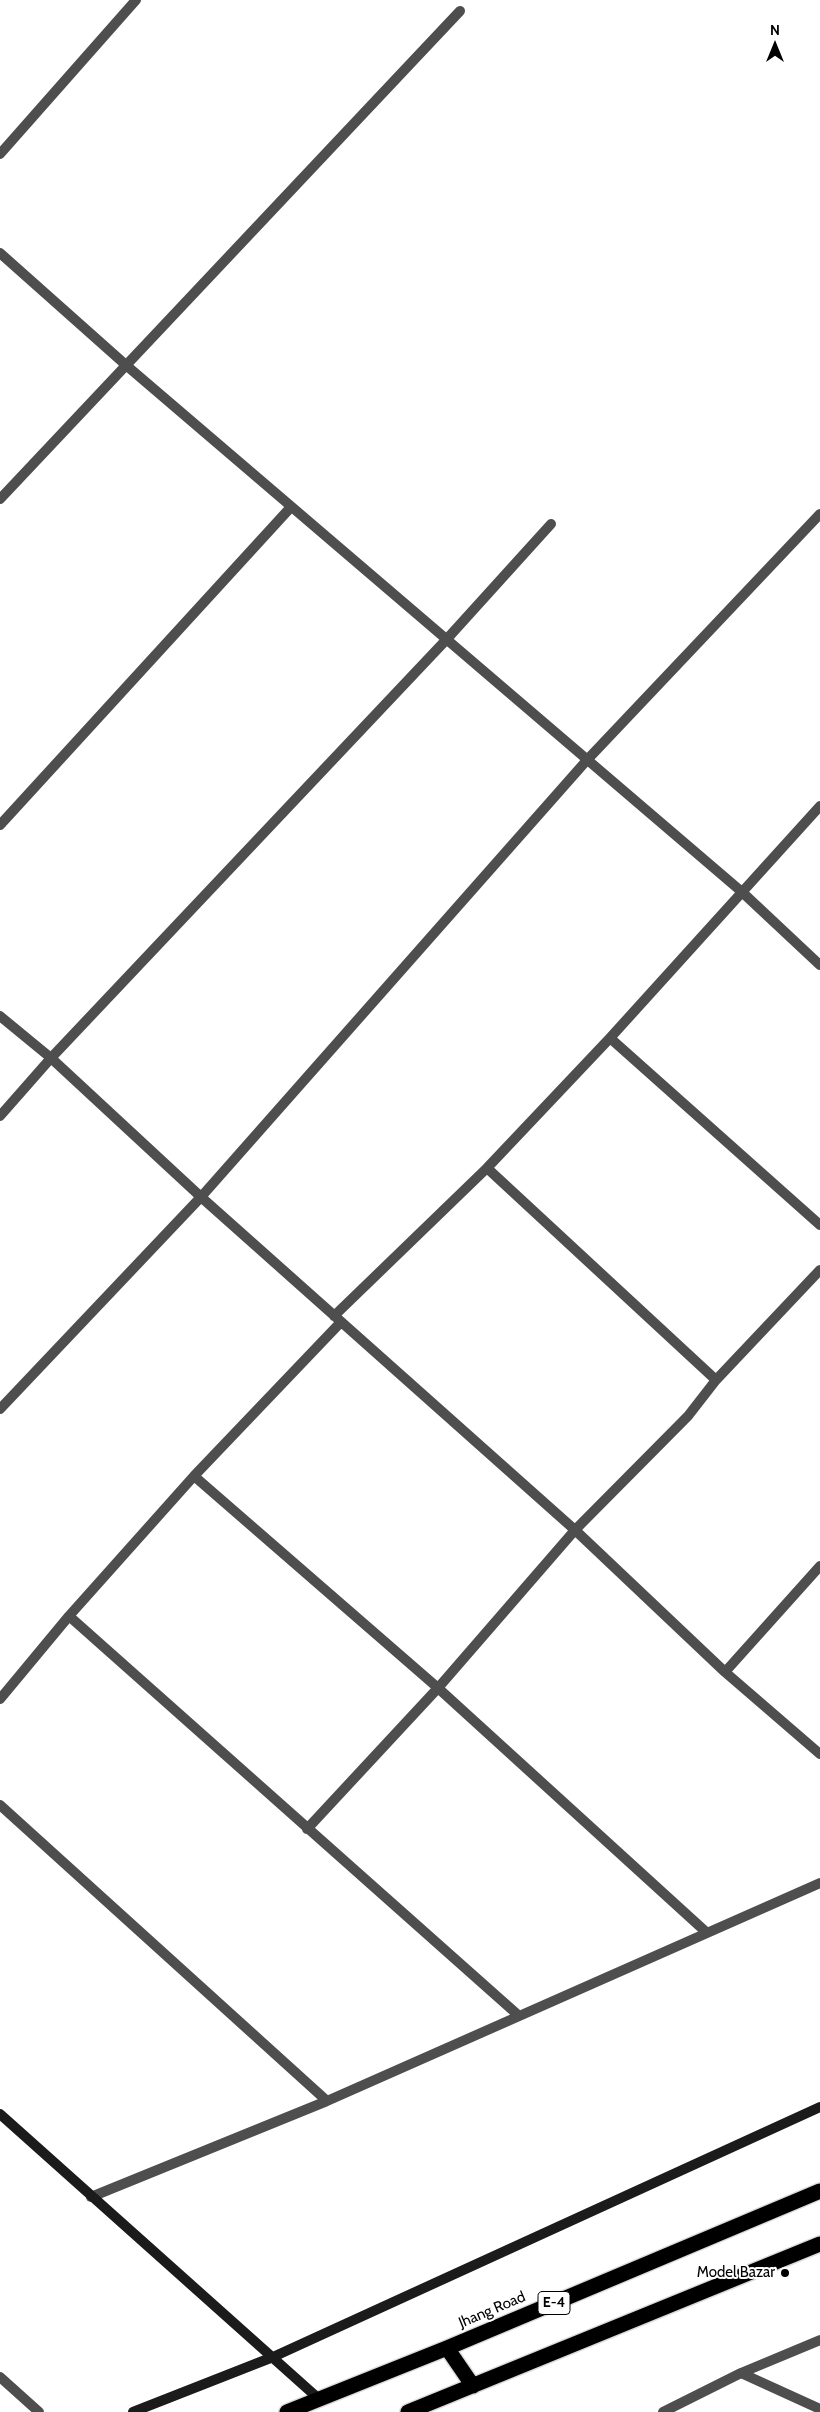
<!DOCTYPE html>
<html>
<head>
<meta charset="utf-8">
<style>
  body { margin:0 }
  #map { position:relative; width:820px; height:2412px; overflow:hidden; background:#fff; font-family:Cabin,sans-serif }
  canvas { display:block }
  .north { position:absolute; left:750px; top:20px; width:50px; height:50px; -webkit-text-stroke:4px #fff; paint-order:stroke; rotate:0deg; font-size:14px; font-weight:700; line-height:20px; text-align:center; color:#000 }
  .north::after { content:''; display:block; margin:auto; width:18px; height:22px; background:#000; clip-path:polygon(50% 0,100% 100%,50% 72%,0 100%) }
</style>
</head>
<body>
<div id="map">
<canvas width="820" height="2412"></canvas>
<div class="north">N</div>
</div>
<script>
const g = document.querySelector('canvas').getContext('2d');
g.lineJoin = 'round';
function stroke(path, color, width, dash) { g.strokeStyle = color; g.lineWidth = width; g.lineCap = dash ? 'butt' : 'round'; g.setLineDash(dash || []); g.stroke(path); }
function write(font, color, halo, rows, align = 'center') {
  g.font = font + ' Cabin,sans-serif'; g.lineWidth = 4; g.setLineDash([]); g.textBaseline = 'middle'; g.strokeStyle = halo; g.fillStyle = color; for (const [text, x, y, turn = 0] of rows) {
    g.save(); g.translate(x, y); g.rotate((+turn || 0) * Math.PI / 180); g.textAlign = isNaN(turn) ? turn : align; if (halo) g.strokeText(text, 0, 0); g.fillText(text, 0, 0); g.restore();
  }
}
const highway = new Path2D(`
  M447,2348L473,2386
  M287,2412L447,2348L820,2191
  M408,2412L820,2244`);
stroke(highway, '#dbdbdb', 18);
stroke(new Path2D(`
  M741,2373L820,2409
  M663,2412L741,2373L820,2340`), '#4e4e4e', 10);
stroke(new Path2D(`
  M0,154L136,0
  M0,253L127,366L742,892L820,965
  M0,499L460,11
  M0,825L291,507
  M0,1016L51,1058L201,1197L575,1530L725,1672L820,1754
  M610,1038L820,1225
  M0,1116L51,1058L446,640L551,524
  M487,1168L716,1380
  M334,1316L487,1168L610,1038L820,806
  M0,1409L201,1197L587,760L820,514
  M194,1476L438,1688L706,1932
  M69,1616L518,2015
  M725,1672L820,1566
  M0,1699L69,1616L194,1476L341,1322
  M0,1805L327,2101
  M307,1829L438,1688L575,1530L688,1416L716,1380L820,1270
  M91,2197L327,2101L820,1883
  M0,2377L39,2412`), '#4e4e4e', 10);
stroke(new Path2D(`
  M0,2114L319,2399
  M133,2412L273,2357L820,2107`), '#1b1b1b', 10);
stroke(highway, '#000', 15);
for (const [x, y, r, color] of [
  [785,2273,5,"#000"]
]) { const dot = new Path2D(); dot.arc(x, y, r, 0, 2 * Math.PI); g.fillStyle = color; g.fill(dot); stroke(dot, '#fff', 2); }
for (const [x, y, w] of [
  [554,2303,32]
]) { const box = new Path2D(); box.roundRect(x - w / 2, y - 11.5, w, 23, 4); g.fillStyle = '#fff'; g.fill(box); stroke(box, '#000', 1); }
write('bold 14px', '#000', null, [
  ["E-4",554,2303]
]);
write('15px', '#000', '#fff', [
  ["Model Bazar",775,2273]
], 'right');
write('15px', '#000', '#fff', [
  ["Jhang Road",492,2310,-23]
]);
</script>
</body>
</html>
